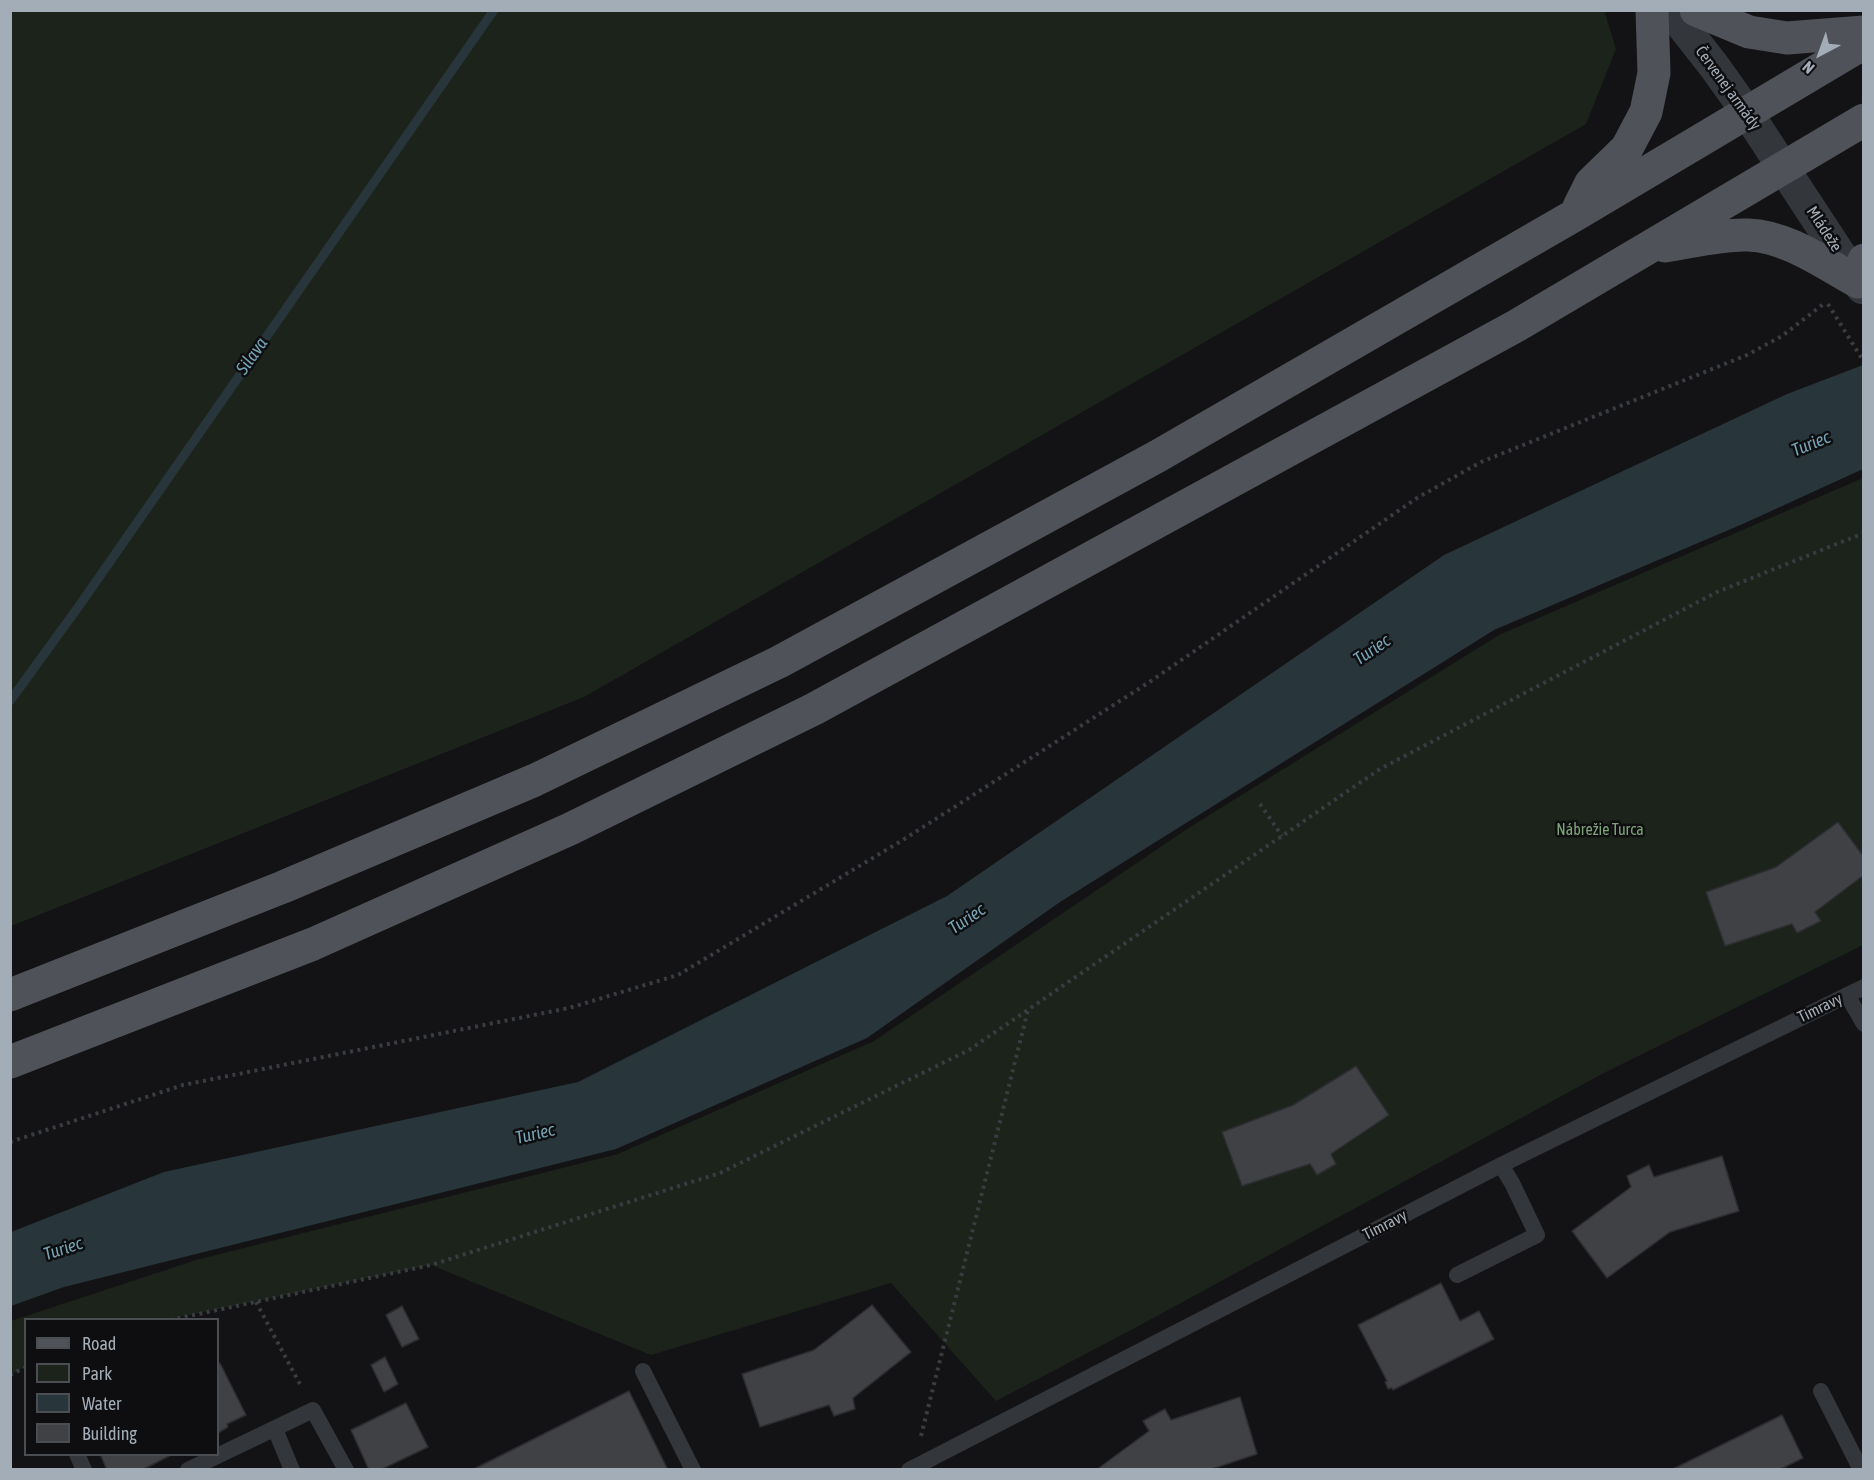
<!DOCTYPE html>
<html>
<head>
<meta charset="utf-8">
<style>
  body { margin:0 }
  #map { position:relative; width:1874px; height:1480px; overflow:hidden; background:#131315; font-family:"Asap Condensed",sans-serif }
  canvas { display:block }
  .frame { position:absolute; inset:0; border:12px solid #a3adb7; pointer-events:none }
  .legend { position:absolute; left:24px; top:1318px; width:195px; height:138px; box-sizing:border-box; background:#0e0e10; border:2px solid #4a4e53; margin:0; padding:8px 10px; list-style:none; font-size:18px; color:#a3adb7 }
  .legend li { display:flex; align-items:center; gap:12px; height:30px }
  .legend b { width:30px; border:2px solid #4a4e53 }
  .north { position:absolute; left:1790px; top:24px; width:60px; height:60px; -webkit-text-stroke:4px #0e0e10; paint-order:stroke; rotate:221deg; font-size:16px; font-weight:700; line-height:24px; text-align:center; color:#a3adb7 }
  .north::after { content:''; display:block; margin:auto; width:21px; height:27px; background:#a3adb7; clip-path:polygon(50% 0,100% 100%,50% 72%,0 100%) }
</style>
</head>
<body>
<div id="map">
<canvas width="1874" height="1480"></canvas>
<div class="frame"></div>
<ul class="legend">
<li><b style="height:8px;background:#4f5359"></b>Road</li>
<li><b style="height:16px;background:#1b231b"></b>Park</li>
<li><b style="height:16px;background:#28353a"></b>Water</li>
<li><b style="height:16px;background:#3f4145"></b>Building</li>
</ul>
<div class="north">N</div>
</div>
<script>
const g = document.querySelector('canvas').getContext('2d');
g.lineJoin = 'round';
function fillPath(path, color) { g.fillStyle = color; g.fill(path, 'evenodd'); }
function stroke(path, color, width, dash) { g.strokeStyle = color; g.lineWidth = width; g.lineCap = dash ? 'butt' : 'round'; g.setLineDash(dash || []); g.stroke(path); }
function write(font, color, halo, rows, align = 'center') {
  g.font = font + ' "Asap Condensed",sans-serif'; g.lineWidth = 5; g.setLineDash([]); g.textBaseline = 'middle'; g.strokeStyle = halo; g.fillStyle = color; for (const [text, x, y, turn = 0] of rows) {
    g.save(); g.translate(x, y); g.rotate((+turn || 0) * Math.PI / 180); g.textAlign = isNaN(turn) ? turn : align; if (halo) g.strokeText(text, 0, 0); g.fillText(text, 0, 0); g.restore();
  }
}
fillPath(new Path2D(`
  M11,10H1604L1616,49L1586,124L584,697L11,926Z
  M1863,478V945L1602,1074L1133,1329L996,1401L891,1283L651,1355L431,1265L170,1319L26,1320L25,1367L11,1375V1321L196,1260L618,1154L874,1041L1187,829L1499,635Z`), '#1b231b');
fillPath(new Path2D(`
  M1863,365V469L1745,523L1494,630L1060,902L867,1038L616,1149L64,1287L11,1306V1232L164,1172L578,1082L947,896L1444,555L1787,394Z`), '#28353a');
stroke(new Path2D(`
  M10,701L79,606L494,10`), '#28353a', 9);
const building = new Path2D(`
  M1838,822L1864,857V875L1815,912L1821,921L1797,933L1792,924L1725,946L1706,892L1776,867Z
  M1356,1066L1389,1115L1331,1154L1336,1164L1317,1175L1310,1164L1242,1186L1222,1132L1293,1105Z
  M1722,1156L1739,1211L1670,1232L1607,1278L1572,1231L1631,1187L1627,1176L1649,1165L1654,1177Z
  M1441,1283L1460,1321L1479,1311L1494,1339L1393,1390L1392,1388L1388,1389L1385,1382L1387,1381L1358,1325Z
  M872,1305L911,1352L853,1398L855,1409L834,1416L829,1405L760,1427L742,1374L814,1350Z
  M402,1306L419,1339L402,1347L386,1315Z
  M385,1357L398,1384L384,1392L371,1365Z
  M220,1363L246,1415L227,1424L228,1427L218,1433V1364Z
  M629,1391L668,1470H472Z
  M1240,1397L1257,1454L1209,1470H1096L1149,1431L1143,1421L1165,1409L1171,1420Z
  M406,1403L428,1447L380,1470H369L351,1430Z
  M1782,1415L1803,1458L1779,1470H1671Z
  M100,1454H173L142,1470H107Z`);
fillPath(building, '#3f4145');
stroke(building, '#2d2d31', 1.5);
stroke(new Path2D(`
  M1828,304L1864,362
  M1260,804L1282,836
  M10,1142L183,1085L569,1008L678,975L906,838L1151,681L1417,498L1481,462L1747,355L1782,336L1826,302
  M256,1302L302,1388
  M170,1320L431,1265L720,1173L969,1050L1380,769L1717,592L1864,533
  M10,1375L26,1367
  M921,1436L1028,1010`), '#393d41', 4, [3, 4.5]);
stroke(new Path2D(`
  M1847,995L1864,1024
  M1457,1275L1537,1235L1512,1183L1501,1165
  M643,1371L693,1470
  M1821,1391L1861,1470
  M275,1429L292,1470
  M77,1454L84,1470
  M188,1470L313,1410L346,1470
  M909,1470L1501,1165L1864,987`), '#33363a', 16);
stroke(new Path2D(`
  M1670,10L1714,66L1746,111L1862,288`), '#33363a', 32);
stroke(new Path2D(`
  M1696,10L1749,32L1787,38L1864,32
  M1579,207L1591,183L1627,148L1646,112L1654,73L1652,10
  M1665,246C1691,242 1722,234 1748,235C1787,236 1825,264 1858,282L1864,260
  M10,995L283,887L535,780L779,662L1158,456L1575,215L1864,43
  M10,1062L313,944L570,829L814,709L1516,326L1864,120`), '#4f5359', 33);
write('16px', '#a3adb7', '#0e0e10', [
  ["Červenej armády",1728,88,54],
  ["Mládeže",1824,229,57],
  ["Timravy",1820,1008,-26],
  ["Timravy",1385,1225,-27]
]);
write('16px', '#7ea478', '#0e0e10', [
  ["Nábrežie Turca",1600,830]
]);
write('italic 18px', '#76a4b5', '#0e0e10', [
  ["Silava",252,356,-55],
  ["Turiec",1811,444,-22],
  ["Turiec",1372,650,-34],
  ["Turiec",967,919,-34],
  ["Turiec",535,1134,-13],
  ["Turiec",63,1249,-18]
]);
</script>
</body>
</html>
